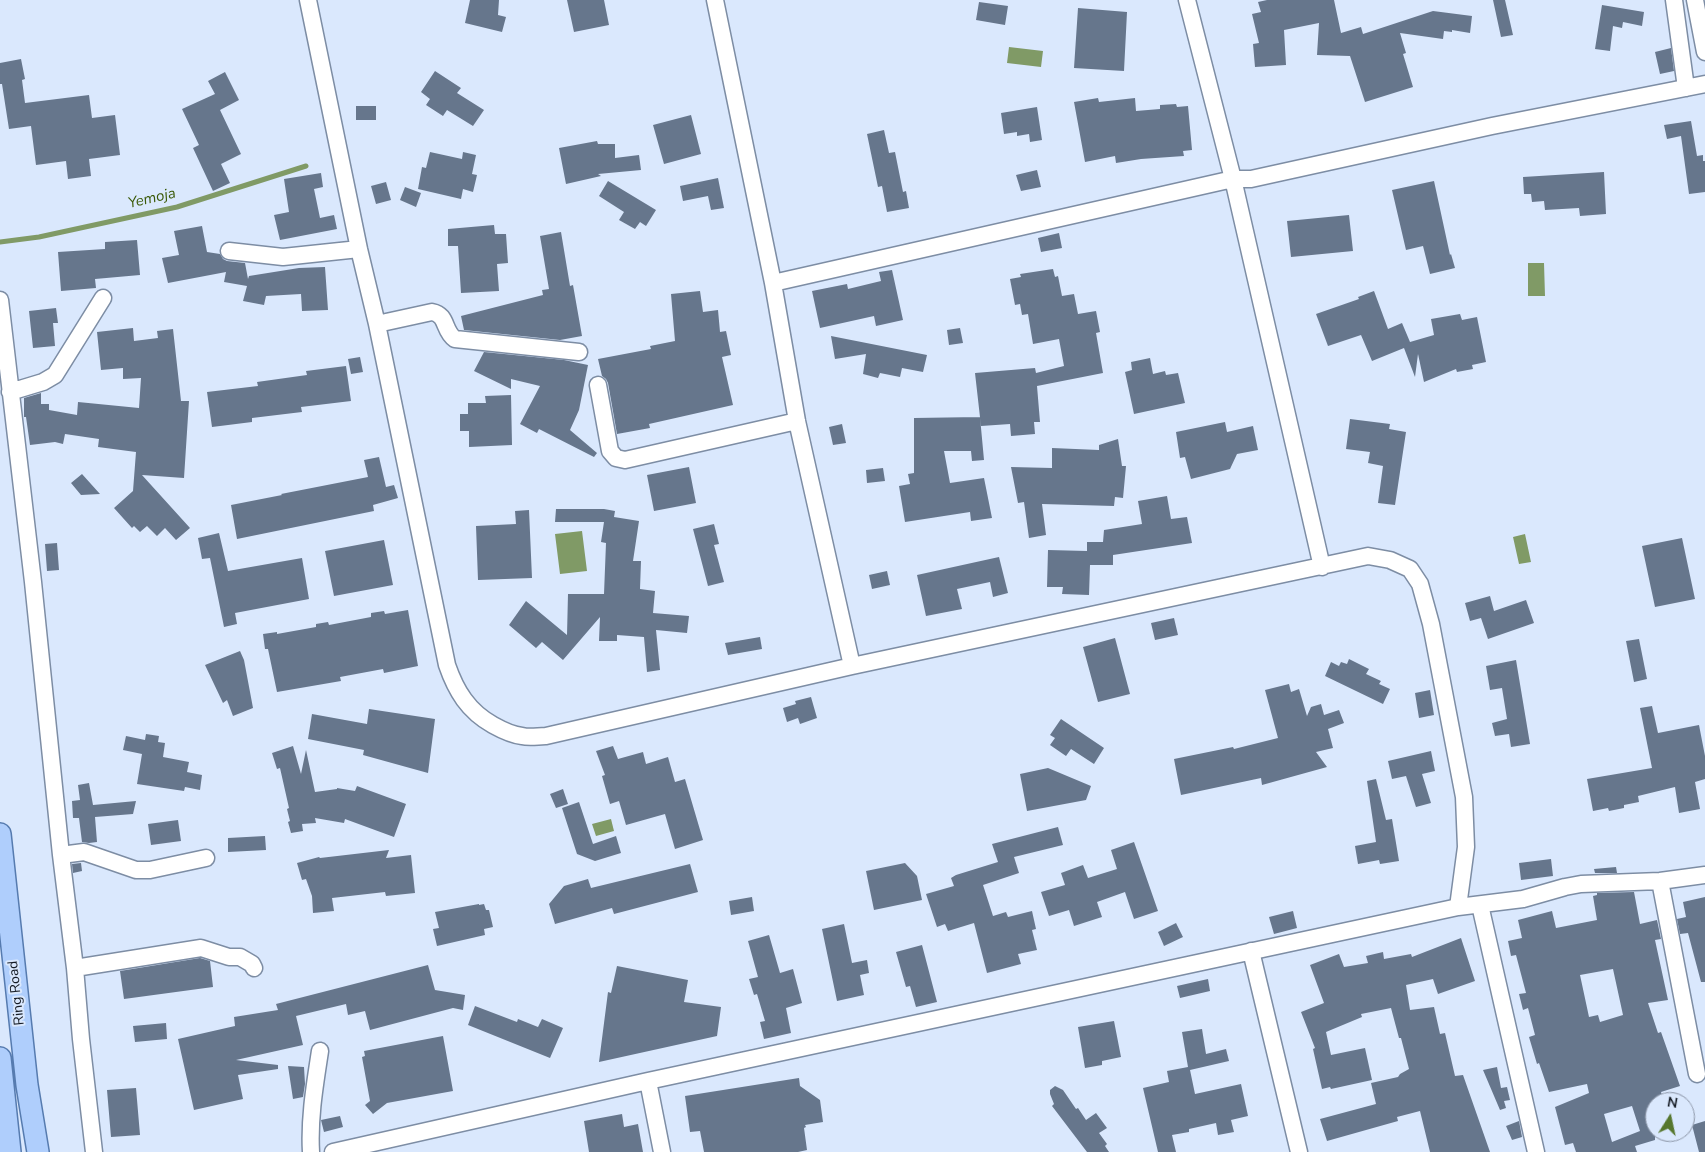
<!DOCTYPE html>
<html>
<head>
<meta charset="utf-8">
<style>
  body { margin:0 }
  #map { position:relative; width:1705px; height:1152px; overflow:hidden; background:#dae8fd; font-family:"Nunito Sans",sans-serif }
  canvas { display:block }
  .north { position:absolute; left:1645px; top:1092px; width:50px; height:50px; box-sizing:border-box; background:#dae8fd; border:1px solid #8c96a7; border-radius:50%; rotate:10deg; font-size:14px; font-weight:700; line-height:20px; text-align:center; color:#161c25 }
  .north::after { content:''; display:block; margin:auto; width:18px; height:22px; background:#56772e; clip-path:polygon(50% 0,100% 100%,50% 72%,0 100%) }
</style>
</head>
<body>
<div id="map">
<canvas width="1705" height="1152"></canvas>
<div class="north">N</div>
</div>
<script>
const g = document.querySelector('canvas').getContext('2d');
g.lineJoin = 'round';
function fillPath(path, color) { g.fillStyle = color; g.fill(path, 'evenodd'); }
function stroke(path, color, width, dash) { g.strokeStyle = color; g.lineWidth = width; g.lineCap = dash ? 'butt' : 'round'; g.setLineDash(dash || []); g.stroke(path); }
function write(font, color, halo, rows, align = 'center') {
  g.font = font + ' "Nunito Sans",sans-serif'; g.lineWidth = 4; g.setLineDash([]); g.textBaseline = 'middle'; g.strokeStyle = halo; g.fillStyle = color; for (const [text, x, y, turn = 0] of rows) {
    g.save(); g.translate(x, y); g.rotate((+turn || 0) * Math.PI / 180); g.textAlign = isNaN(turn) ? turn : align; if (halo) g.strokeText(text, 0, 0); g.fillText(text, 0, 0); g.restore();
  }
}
fillPath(new Path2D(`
  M1009,47L1043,51L1041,67L1007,63Z
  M1528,263H1544L1545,296H1528Z
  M582,531L587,571L560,574L555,534Z
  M1525,534L1531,562L1519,564L1513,537Z
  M611,819L614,831L596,836L592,824Z`), '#809a66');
stroke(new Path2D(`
  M0,242L39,237L177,207L306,166`), '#809a66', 5);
fillPath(new Path2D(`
  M470,0H499L498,15L506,17L502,32L465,23Z
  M567,0H604L609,25L574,32Z
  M1267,0H1334L1341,33L1361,27L1363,34L1433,11L1472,16L1470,33L1452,30V32L1444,31L1443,39L1400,33L1406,53L1403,54L1413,87L1365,102L1350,56L1317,55L1319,23L1284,30L1286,65L1255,67L1253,44L1259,43L1252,14L1261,12L1258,2Z
  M1493,0H1505L1513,35L1501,37Z
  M979,2L1008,6L1005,25L976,20Z
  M1602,5L1644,12L1642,26L1623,22L1622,28L1613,26L1610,51L1595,49Z
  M1078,8L1127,12L1124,71L1074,68Z
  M1671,48L1674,71L1660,74L1655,52Z
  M21,59L25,79L22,80L25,103L89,95L92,118L115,115L120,155L89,159L91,176L68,179L66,161L36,165L31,126L9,129L2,84H0V63Z
  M435,71L461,88L457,93L484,110L473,126L447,110L443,116L426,105L430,99L421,92Z
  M225,72L239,100L220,110L241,154L221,164L230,183L213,191L193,148L199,145L182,109L215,94L208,81Z
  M1098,98L1099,102L1135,98L1136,111L1160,109V105L1176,104L1177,107L1188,106L1192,150L1183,151L1184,156L1141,159L1116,163L1115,156L1085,162L1074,102Z
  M356,106H376V120H356Z
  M1037,107L1042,140L1030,142L1029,134L1017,136V132L1004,134L1001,113Z
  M691,115L701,154L664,164L653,125Z
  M1691,121L1697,156L1703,155V161H1705V192L1689,194L1681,136L1667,139L1664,125Z
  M884,130L889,153L895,152L903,192L906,191L909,208L887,212L882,186L878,187L867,134Z
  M597,141L598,144H615V158L639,155L641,170L598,174L601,176L566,184L559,148Z
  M430,152L462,159L463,152L476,155L472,174L477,175L473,192L463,189L461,199L418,189L422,167L426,168Z
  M1037,170L1041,187L1021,191L1016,175Z
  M1604,172L1606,214L1580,216L1579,208L1545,210L1544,201L1532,202L1531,194H1524L1523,177Z
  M321,173L323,187L314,189L320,218L334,215L337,229L280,240L274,215L289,212L284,179Z
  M718,178L724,208L711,210L708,196L683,201L680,186Z
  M608,181L656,210L646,226L640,222L635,229L619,220L624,212L599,196Z
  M1434,181L1450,255L1451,254L1455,268L1430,274L1423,246L1406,250L1392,190Z
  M386,182L391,200L376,204L371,186Z
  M405,187L421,193L416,207L400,200Z
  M1349,215L1353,251L1291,257L1287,221Z
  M494,225L495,234H506L508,263L497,264L499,291L461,293L458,246H448V229Z
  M202,226L207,252L220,254L223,259L227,261L245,263L248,279L249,276L299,268L325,267L328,310L302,311L301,294L266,296L264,305L243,301L247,286L224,282L226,272L168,283L162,258L179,255L174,231Z
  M561,232L570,286L573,285L582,336L560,340L464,330L461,316L543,295L542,290L549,289L540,236Z
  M1059,233L1062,248L1041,252L1038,238Z
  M137,240L140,275L95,279L96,288L61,291L58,252L105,249V242Z
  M1053,269L1055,277L1058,276L1062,296L1074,294L1078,314L1096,311L1100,332L1096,333L1103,373L1037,386L1040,422H1034L1035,434L1011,436L1010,424L981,426L975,373L1035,368L1036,373L1064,366L1059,339L1033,344L1028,314L1022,315L1020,304L1015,305L1010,279L1021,277L1020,274Z
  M892,270L903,320L876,326L874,316L820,328L812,291L847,284L848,289L881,281L879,272Z
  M700,291L703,312L718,310L720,332L726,331L731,355L722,357L733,405L649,424L650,428L617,434L608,383L606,379L602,376L598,359L651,349L650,346L675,341L671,294Z
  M1374,291L1388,329L1402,323L1410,342L1434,335L1431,319L1460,314L1462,320L1477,317L1486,362L1472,365L1473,369L1457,372L1456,369L1424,382L1418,354L1415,377L1404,348L1372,361L1361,335L1328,346L1316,314L1359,299L1358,297Z
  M56,308L58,323H53L55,346L33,348L29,311Z
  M133,328L134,341L158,338L157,331L173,329L181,401H189L184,478L142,475L190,528L176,540L165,528L157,536L147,526L140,532L134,526L132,528L114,508L133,491L136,452L98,447L99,439L65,434L63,444L55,442L30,445L26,417H24V398L41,393V404H49V410L77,415L78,402L139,408L141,378L123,379V368L101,370L97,332Z
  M960,328L963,343L949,345L947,330Z
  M831,336L927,355L923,372L902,368L900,377L880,373L878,378L863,374L866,354L835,359Z
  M484,352L564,360L588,365L579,410L570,430L597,453L594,457L539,429L537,433L520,424L540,386L511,379V389L474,371Z
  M360,357L363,372L351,374L348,359Z
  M1150,358L1153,374L1165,371L1166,375L1178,373L1185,403L1134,414L1125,372L1132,370L1131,362Z
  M346,366L351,401L301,407L302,412L252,418V422L212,427L207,392L258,386L257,382L307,375L306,371Z
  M511,395L512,445L469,447V431H460V414H468V403H486L485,396Z
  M980,417L984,460L972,461L971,451H944L950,483L984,478L992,518L971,521L970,512L905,522L899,486L910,484L908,474L914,473V418Z
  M1350,419L1390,424L1389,429L1406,432L1395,505L1378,503L1383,466L1368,463L1370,452L1346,449Z
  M1225,422L1227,432L1253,426L1258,450L1237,454L1230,469L1191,479L1185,457L1180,458L1176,432Z
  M842,424L846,443L833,445L829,427Z
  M1118,439L1122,466H1126L1123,498L1115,497L1114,506L1042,504L1046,535L1029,538L1024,502L1018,503L1011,467L1052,468V448L1099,450V445Z
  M379,457L386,487L394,485L398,498L373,505L374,511L237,539L231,505L282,495L281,494L368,477L364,460Z
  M689,467L696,503L654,511L647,475Z
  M883,468L885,481L867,483L866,470Z
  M82,474L100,494L81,495L71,483Z
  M1167,496L1171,519L1187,517L1192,543L1113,555V565H1090L1089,595L1062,594L1063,587H1047L1048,550L1087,551V542H1103L1104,530L1142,524L1138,501Z
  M556,509H604L615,511L614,517L639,521L633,561H641L640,589L655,591L653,613L689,616L687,633L656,630L660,670L647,672L644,637L617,635V641H599L600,617L563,660L542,642L536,648L509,625L526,601L567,635L568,594H604L606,543L601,542L604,522H555Z
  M529,510L532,578L478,580L476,526L516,524L515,511Z
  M714,524L719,544L714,545L724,582L708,586L693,529Z
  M219,533L228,571L302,558L309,599L235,613L237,624L224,627L210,558L202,559L198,538Z
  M1682,538L1695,599L1655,607L1642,546Z
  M384,540L393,585L334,596L325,551Z
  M57,543L59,570L47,571L45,544Z
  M999,557L1008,593L993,597L990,582L957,589L962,609L926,616L917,575Z
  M887,571L890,585L872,589L869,575Z
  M1490,596L1494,611L1526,600L1534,623L1488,639L1481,618L1470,621L1465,603Z
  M408,610L418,666L384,673L383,669L340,677L341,681L277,692L268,649H265L263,634L277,632V634L316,627V624L328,622L329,625L371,617V613L384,611L385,614Z
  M1174,618L1178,635L1155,640L1151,623Z
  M760,637L762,649L728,655L725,643Z
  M1115,638L1130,694L1098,702L1083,647Z
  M1639,639L1647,679L1634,682L1626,641Z
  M240,651L244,660L253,708L233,716L227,700L223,703L205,665Z
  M1349,659L1369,669L1366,674L1381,681L1379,684L1390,689L1383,704L1325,676L1331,662L1339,666L1341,662L1347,664Z
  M1516,660L1530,744L1511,747L1509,734L1495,736L1492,723L1507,719L1502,688L1490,690L1486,666Z
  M1289,684L1291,692L1299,689L1307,716L1311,707L1321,704L1324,715L1339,710L1344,723L1328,729L1333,748L1316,752L1327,767L1262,785L1261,778L1181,795L1174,759L1233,747L1234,749L1278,738L1265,690Z
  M1430,690L1434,715L1419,718L1415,693Z
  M811,697L817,718L800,724L798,718L787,722L783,708L796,704L795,701Z
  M1652,706L1658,733L1699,725L1705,756V779L1695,782L1700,809L1679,813L1675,787L1638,796L1639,802L1624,805V808L1609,811L1608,808L1593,811L1587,779L1652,768L1640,708Z
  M369,709L435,719L428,773L363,755L364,750L308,739L312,714L367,724Z
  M1061,719L1104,748L1094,764L1071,749L1066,756L1050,745L1055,738L1050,735Z
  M146,734L159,736L158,742L165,743L163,757L189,762L187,772L202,775L200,790L185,787L184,791L137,784L142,754L123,750L126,736L145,740Z
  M293,746L301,774L306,750L315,792L337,789V788L355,791L357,786L406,804L394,837L345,819L344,823L315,818L316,823L302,824L303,831L291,833L288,822L290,821L287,809L289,808L280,768L277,769L272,753Z
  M613,746L618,759L643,752L646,764L668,757L675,782L685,779L703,840L675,849L665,814L626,825L619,801L610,804L602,776L605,775L596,751Z
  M1431,751L1435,771L1422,774L1431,803L1416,807L1406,776L1392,779L1388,761Z
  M1048,768L1091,786L1086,800L1027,811L1020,774Z
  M1376,779L1386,820L1392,819L1399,861L1380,864L1379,860L1358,864L1355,846L1376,842L1367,781Z
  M89,783L93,805L136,801L133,814L95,817L97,842L89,843L82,842L79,818H73L72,801L80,800L78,785Z
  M563,789L568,804L556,808L550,794Z
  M579,802L593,844L616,836L621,853L595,861L577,854L562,808Z
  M178,820L181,841L151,845L148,824Z
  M1058,827L1063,845L1014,857L1019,873L983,885L993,916L1006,912L1008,917L1032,911L1036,929L1032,930L1037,950L1018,954L1021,964L987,973L974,923L948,931L945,924L937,927L926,894L954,886L951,878L956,875L998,862L992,844Z
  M265,836L266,850L228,852V838Z
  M1134,842L1158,911L1134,919L1125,892L1097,902L1102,917L1074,926L1069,910L1049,916L1041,892L1065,885L1061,873L1083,865L1088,878L1117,869L1111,850Z
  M389,850L386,858L411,855L415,893L386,896L385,892L332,898L334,911L313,913L312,896L306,879L302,880L297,863L319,857L320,858Z
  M1551,859L1553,876L1521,880L1519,863Z
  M81,863L82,871L73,873L72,864Z
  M905,863L917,876L922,900L874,910L866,871Z
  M690,864L698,892L614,914L612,908L555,924L549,904L564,886L588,879L591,888Z
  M1616,867L1617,873H1595L1594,869Z
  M1634,892L1640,924L1657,920L1661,939L1655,940L1668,1000L1648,1003L1658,1033L1661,1032L1680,1086L1661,1092L1664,1102H1655V1140L1635,1146L1637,1152H1576L1573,1143L1565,1145L1555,1107L1589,1093L1587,1084L1549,1092L1539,1063L1537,1064L1529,1037L1535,1035L1528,1008L1523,1010L1519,994L1526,993L1516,955L1511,956L1508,941L1522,938L1518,920L1552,911L1556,928L1597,920L1593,896L1597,895V893ZM1613,969L1623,1015L1600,1022L1598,1015L1589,1017L1580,975ZM1632,1106L1640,1131L1612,1142L1604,1114Z
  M752,897L754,911L731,915L729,901Z
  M1705,897V982H1701L1688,933L1680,934L1677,919L1686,917L1683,902Z
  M479,904V905L484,904L486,910H489L493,927L484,929L485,935L437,946L433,929L439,928L435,912Z
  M1293,911L1297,928L1274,934L1269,917Z
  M1176,923L1183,937L1164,946L1158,932Z
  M844,924L852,963L867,960L869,973L860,975L864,995L837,1001L822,929Z
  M769,935L780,973L793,969L802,1003L786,1008L791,1033L764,1039L760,1022L765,1021L757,994L754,995L749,979L758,977L748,941Z
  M1461,938L1475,981L1438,994L1433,979L1406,985L1410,1010L1434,1007L1440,1034L1445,1033L1455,1076L1463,1075L1490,1152H1430L1420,1111L1397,1117L1398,1121L1327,1141L1320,1119L1376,1104L1371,1083L1398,1077L1400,1074L1409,1069L1401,1038H1399L1391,1008L1361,1014L1362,1017L1326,1032L1331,1055L1365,1048L1372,1080L1331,1089L1330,1087L1322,1089L1313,1049L1315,1048L1301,1012L1324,1003L1310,965L1339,954L1344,967L1368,963L1366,956L1383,952L1384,959L1411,954L1412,957Z
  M922,945L937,1002L916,1007L910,986L906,987L896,952Z
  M200,958L210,961L213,987L124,999L120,971Z
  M428,965L435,990L465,995L463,1010L453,1008L370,1030L365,1011L348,1015L346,1004L296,1016L303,1045L236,1060L278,1065V1069L238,1075L243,1099L194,1110L178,1039L235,1026L234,1017L278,1010L276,1004Z
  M617,966L688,980L684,1002L721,1007L717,1036L599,1062L608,992L611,993Z
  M1208,979L1210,991L1180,998L1177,986Z
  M475,1006L517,1022L518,1019L538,1027L542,1019L563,1028L550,1058L468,1025Z
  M1114,1021L1121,1057L1102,1061V1065L1085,1068L1078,1027Z
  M166,1023L167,1039L135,1042L133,1026Z
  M1202,1029L1206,1054L1226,1049L1229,1061L1190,1070L1195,1094L1241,1084L1248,1116L1231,1120L1234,1132L1218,1135L1216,1123L1189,1129V1132L1172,1135L1176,1152H1158L1143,1088L1169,1082L1167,1071L1188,1067L1182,1032Z
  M443,1036L453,1091L387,1103L373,1114L365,1105L370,1101L362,1057L365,1056L364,1051Z
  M288,1066L304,1067L305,1084L303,1097L293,1099Z
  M1497,1067L1501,1088L1507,1087L1510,1100L1504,1101L1506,1108L1500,1110L1483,1070Z
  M799,1078L800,1086L820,1100L823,1122L805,1125L806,1127L804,1128L807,1150L798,1152H704L700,1131L690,1132L685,1096Z
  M1055,1086L1063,1090L1076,1109L1078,1108L1086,1120L1096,1113L1107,1128L1099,1133L1107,1144L1105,1146L1109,1152H1087L1052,1106L1054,1104L1050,1094V1090Z
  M136,1088L140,1135L111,1137L107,1090Z
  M622,1114L624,1127L638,1124L643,1152H589L584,1121Z
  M340,1116L343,1127L324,1132L321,1120Z
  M1519,1121L1522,1137L1512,1140L1506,1126Z
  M1705,1121V1152H1699L1692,1125Z`), '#66768c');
const minor = new Path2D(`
  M308,0L359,249L377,324L447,665C456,691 468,711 493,725C502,730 512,735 522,736C530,738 538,736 546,736L852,666L1368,556L1390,560L1410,569L1420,584L1431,624L1464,797L1466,847L1458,907
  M715,0L773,283L797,421L852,666
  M1187,0L1233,179L1322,567
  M1674,0L1686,88
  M1695,0L1705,52
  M229,251L283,257L359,249
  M773,283L1233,179H1251L1492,126L1705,84
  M0,300L33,582L61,855L75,968L81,1039L94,1152
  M377,324L432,312C448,315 443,331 455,339L579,352
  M598,385L610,451L616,458L625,460L797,421
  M10,392L43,382L55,375L103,298
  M61,855L84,852L136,870H150L206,858
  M1660,881L1697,1074
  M1480,905L1536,1152
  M1251,951L1299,1152
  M75,968L201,948L229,957H240L252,964L254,968
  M648,1081L662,1152
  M311,1152C309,1118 315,1084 320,1051
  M333,1152L648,1081L1458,907L1523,899L1565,887L1581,884L1660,881L1705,875`);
const major = new Path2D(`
  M0,834L27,1085L38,1152
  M0,1058L10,1152`);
stroke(minor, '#7d8da4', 19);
stroke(major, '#567baf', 24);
stroke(minor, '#fff', 16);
stroke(major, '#afcefc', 21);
write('14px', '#161c25', '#dae8fd', [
  ["Ring Road",17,993,-96]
]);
write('italic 15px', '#3b5a09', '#dae8fd', [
  ["Yemoja",152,199,-13]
]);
</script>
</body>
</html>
